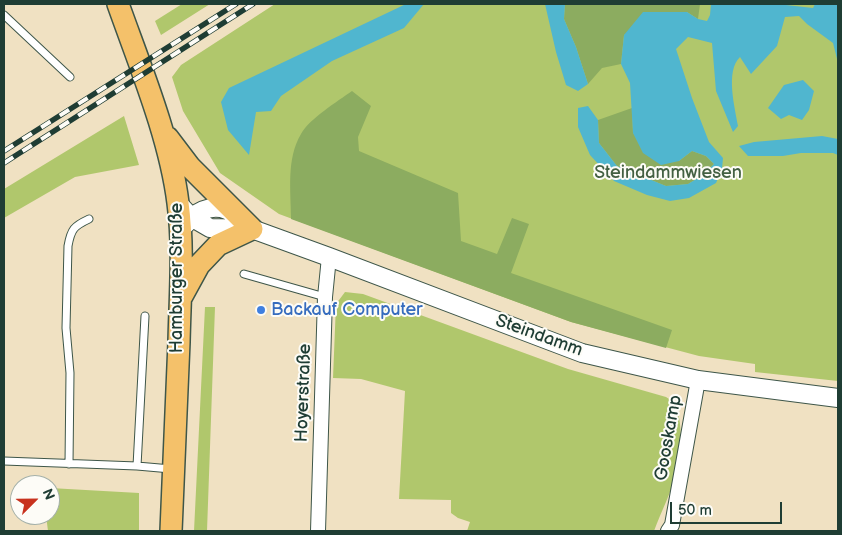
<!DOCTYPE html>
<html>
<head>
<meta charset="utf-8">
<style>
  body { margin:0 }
  #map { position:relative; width:842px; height:535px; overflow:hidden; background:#f0e1c2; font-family:"Balsamiq Sans",sans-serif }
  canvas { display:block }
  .frame { position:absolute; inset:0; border:5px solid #1f3d34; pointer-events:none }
  .north { position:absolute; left:10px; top:475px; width:50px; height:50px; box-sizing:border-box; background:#fdfcf7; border:1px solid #a4b0a9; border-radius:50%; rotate:67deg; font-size:14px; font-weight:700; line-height:20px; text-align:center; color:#1f3d34 }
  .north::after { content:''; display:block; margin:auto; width:18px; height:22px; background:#c8321e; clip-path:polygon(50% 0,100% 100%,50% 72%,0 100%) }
  .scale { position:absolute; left:670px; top:502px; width:112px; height:22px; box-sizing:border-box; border:2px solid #1f3d34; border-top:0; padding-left:6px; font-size:15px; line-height:18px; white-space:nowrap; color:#1f3d34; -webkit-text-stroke:4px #fdfcf7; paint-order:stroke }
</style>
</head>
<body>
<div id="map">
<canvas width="842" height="535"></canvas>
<div class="frame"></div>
<div class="north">N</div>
<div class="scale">50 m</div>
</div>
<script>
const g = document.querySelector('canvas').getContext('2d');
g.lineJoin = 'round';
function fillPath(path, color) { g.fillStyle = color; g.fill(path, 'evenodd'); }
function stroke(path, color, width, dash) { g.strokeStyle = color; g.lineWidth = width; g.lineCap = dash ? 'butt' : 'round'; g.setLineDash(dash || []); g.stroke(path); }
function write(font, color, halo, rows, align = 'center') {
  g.font = font + ' "Balsamiq Sans",sans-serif'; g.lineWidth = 4; g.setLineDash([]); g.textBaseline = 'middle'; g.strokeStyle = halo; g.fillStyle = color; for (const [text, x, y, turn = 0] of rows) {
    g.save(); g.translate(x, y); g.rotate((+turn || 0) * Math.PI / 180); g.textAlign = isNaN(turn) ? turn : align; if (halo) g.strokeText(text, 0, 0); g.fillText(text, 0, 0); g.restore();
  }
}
fillPath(new Path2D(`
  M182,4H210L161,35L155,21Z
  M275,4H838V381L755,372V364L699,356L571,322L279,214L220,173L183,111L172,77L181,65Z
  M124,116L139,165L75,177L4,218V189Z
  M345,292L363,294L568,369L666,397C686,407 681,449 677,469C673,489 661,512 654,531H467L470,522L458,518L451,513V500L399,499L405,391L361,379L333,378L336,304Z
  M205,307H215L207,531H194Z
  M50,488L139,493V531H48L46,515H50Z`), '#b0c76c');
fillPath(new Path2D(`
  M565,4H700L698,19L687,12H671L624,35L621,64L602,68L588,84L576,47L564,19Z
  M352,91L371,106L358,137L359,151L458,193L461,241L497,254L512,218L529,224L511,273L672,330L666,348L571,322L291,219C291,191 286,159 301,134C309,119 338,101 352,91Z
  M632,108L633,133L679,161L692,151L706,156L714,164L703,175L688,184L666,186L617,166L599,143L598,120Z`), '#8cac60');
fillPath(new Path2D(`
  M406,4H424L404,28L332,61L281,96L271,111L256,112L249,155L228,130L221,102L229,88Z
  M545,4H565L564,19L576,47L588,84L578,91L566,85L556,52Z
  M711,4H777L813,8L815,4H838V63L833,43L807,24L799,16L785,17L777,46L751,74L740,57C725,71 735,108 738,126L733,132L716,91L712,43L688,37L676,49L692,98L709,142L723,158L722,169L716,183L689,198L670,201L647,195L614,181L590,155L578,127V108L588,106L598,120L599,143L617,166L666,186L688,184L703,175L714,164L706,156L692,151L679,161L661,165L643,153L633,133L630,83L621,64L624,35L643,12H687L698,19L707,21L710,15Z
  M803,80L814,91L809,110L802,120L789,115L781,119L768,108L784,85Z
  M822,136L838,139V155L833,153H801L783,156H748L739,146L754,142Z`), '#50b6cf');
const service = new Path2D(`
  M4,15L70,77
  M244,274L325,297
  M4,461L137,466L171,469
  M69,464L70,373L66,328L68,246C71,229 74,226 89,219
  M137,466L145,316`);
const minor = new Path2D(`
  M318,531L325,297L329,257
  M668,531L672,525L698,380`);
const tertiary = new Path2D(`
  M178,203L191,217L210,228L252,229L329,257L582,353L698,380L838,398
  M186,224C198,208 220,201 236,216`);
const primary = new Path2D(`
  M118,4C140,66 170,138 178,203C184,248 180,296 179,342C176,405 174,468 171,531
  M168,138L190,167L252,229L218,245L199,265L182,296`);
stroke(service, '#3e5649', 9);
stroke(minor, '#3e5649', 16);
stroke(tertiary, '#3e5649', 20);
stroke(primary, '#3e5649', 24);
stroke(service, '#fff', 7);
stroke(minor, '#fff', 14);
stroke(tertiary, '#fff', 18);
stroke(primary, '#f4c16a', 21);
const rail = new Path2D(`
  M4,151L236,4
  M4,163L253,4`);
stroke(rail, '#1f3d34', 5.5);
stroke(rail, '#fdfcf7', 4, [11]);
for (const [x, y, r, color] of [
  [261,310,5,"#3f7fe0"]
]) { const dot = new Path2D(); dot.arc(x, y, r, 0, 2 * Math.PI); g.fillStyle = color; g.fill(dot); stroke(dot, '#fdfcf7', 2); }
write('18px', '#436042', '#fdfcf7', [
  ["Steindammwiesen",668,173]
]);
write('18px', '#1f3d34', '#fdfcf7', [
  ["Hamburger Straße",177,278,-90],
  ["Steindamm",539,336,20],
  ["Hoyerstraße",304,393,-88],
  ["Gooskamp",669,438,-80]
]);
write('18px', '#366cbe', '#fdfcf7', [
  ["Backauf Computer",271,310]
], 'left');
</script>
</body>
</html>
